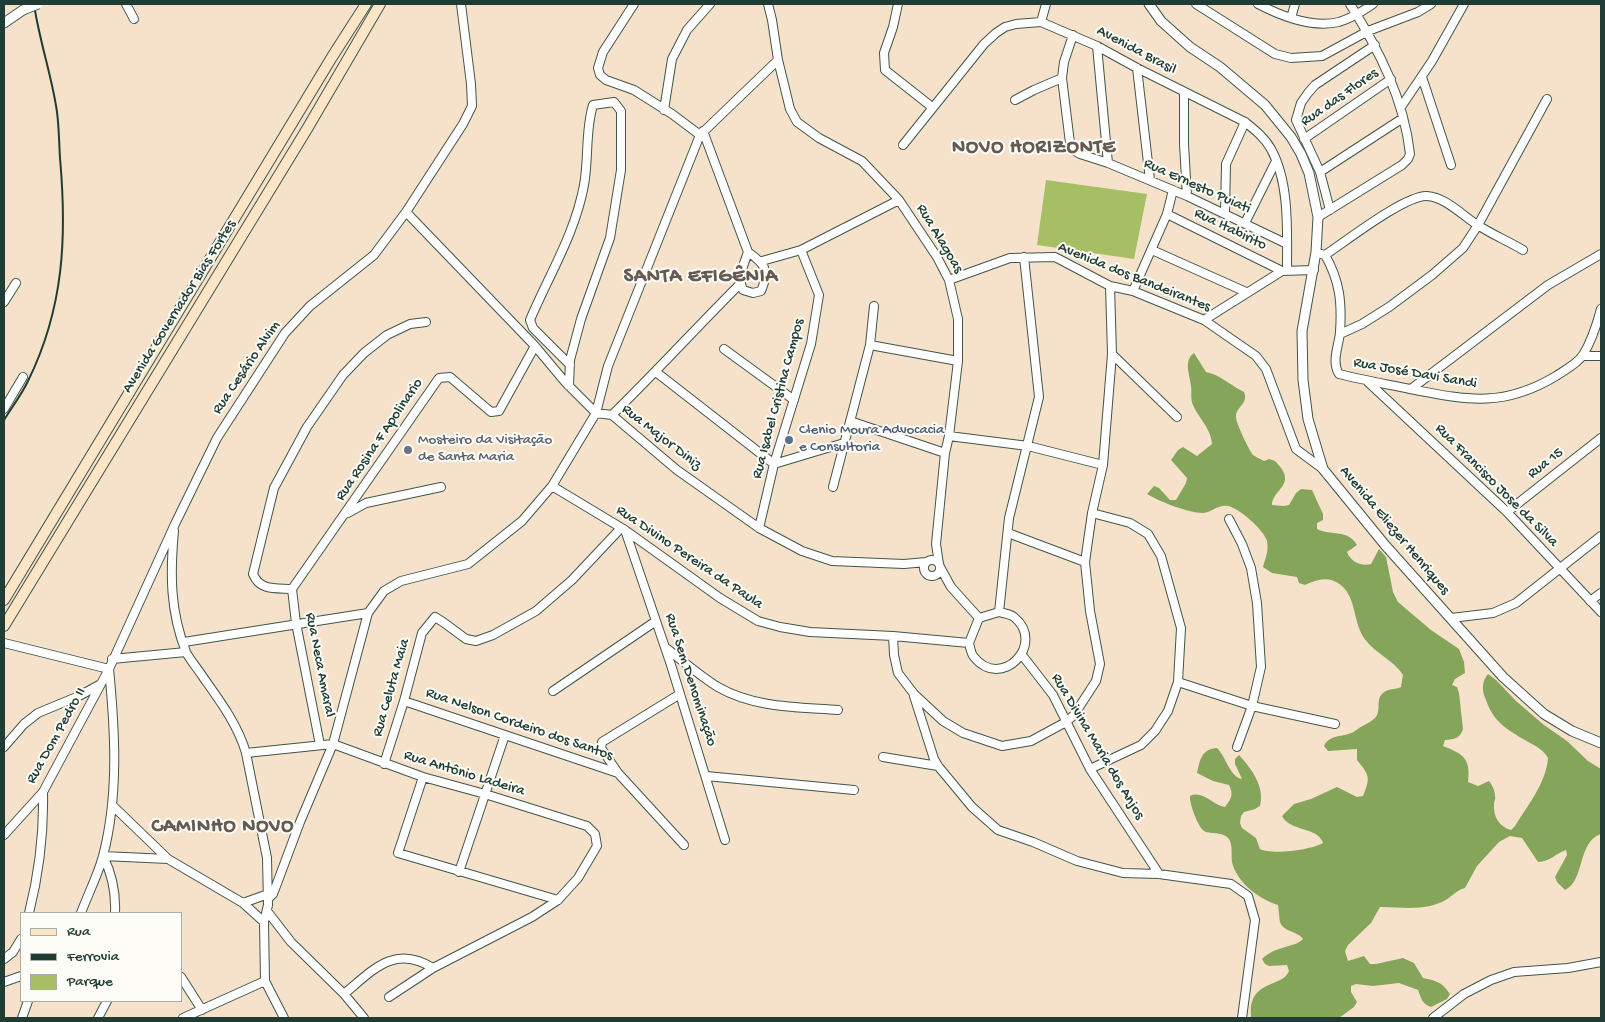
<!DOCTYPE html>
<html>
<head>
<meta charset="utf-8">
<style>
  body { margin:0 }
  #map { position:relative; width:1605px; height:1022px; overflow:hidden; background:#f6e2ca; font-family:"Gochi Hand",sans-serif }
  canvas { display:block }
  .frame { position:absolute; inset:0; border:5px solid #1f3d34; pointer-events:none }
  .legend { position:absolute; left:20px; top:912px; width:162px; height:90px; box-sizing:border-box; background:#fdfcf7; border:1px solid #a4b0a9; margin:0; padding:6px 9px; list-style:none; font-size:15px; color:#1f3d34 }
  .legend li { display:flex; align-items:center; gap:10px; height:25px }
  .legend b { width:25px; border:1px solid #a4b0a9 }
</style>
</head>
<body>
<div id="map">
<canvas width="1605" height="1022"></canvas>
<div class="frame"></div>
<ul class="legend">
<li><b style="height:6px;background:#fde5c5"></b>Rua</li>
<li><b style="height:6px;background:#1f3d34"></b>Ferrovia</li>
<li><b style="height:14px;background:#a7bf64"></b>Parque</li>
</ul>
</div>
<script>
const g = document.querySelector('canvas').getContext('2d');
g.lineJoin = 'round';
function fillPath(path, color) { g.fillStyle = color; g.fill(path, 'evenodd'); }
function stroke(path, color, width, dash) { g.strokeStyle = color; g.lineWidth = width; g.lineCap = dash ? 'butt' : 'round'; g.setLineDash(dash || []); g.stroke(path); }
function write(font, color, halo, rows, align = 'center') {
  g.font = font + ' "Gochi Hand",sans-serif'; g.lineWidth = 4; g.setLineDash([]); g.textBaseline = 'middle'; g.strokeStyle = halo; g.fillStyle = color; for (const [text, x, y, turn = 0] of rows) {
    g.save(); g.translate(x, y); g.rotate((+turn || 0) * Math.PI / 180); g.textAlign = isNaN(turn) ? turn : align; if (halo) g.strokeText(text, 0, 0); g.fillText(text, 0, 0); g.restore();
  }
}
fillPath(new Path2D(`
  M1046,180L1147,194L1134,259L1037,245Z`), '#a7bf64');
fillPath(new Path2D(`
  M1194,353L1206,372C1221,375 1231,386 1244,392C1249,404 1236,406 1236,417C1236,423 1249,450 1253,455C1256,457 1260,459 1264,461L1269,459L1275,461C1299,485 1273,488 1272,505L1284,506L1289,505L1296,493L1301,489L1312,490L1323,514V520L1317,523V529C1331,536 1348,529 1357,545L1347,552C1350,561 1361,567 1371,564L1379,549L1386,557L1393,592L1398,602L1431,630L1459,649L1464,662L1465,673L1455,679L1452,685L1457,687L1459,693L1463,729C1460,739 1454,739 1445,740L1443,746C1463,754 1471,758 1468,782L1478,786L1489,781C1492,785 1495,790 1495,796C1496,800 1494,800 1494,804C1493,816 1499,827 1511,830L1515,826C1528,805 1546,783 1548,758C1544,751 1538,747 1530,743C1510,731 1494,724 1486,700C1482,691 1481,683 1488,674L1496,680L1516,701L1544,725L1567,741L1588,761L1601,769V834C1577,842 1585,881 1565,890L1557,882L1555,877L1567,855L1566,850C1556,853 1550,862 1538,862L1522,838L1510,836L1499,842L1477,866L1465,888C1456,890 1451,898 1442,902C1421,911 1402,907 1380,907L1371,923L1348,945L1345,951L1348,961L1364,956L1370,964H1376L1403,958L1414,963L1423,978C1437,981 1442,982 1450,994L1447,999L1431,1007C1422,1004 1421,998 1418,990L1399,983L1373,986L1356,984L1351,986V992L1357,1002L1354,1007L1339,1018H1251C1251,1013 1250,1007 1252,1002C1258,981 1283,986 1289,971L1287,965L1269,966L1265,964L1262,959C1276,945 1295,948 1303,939C1298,931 1283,932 1280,922C1279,917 1279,911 1278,905C1259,899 1237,883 1232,862C1231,855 1233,846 1229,839C1223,831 1212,835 1204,831C1198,827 1189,803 1190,796C1203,790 1212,805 1225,807C1231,799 1234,795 1229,785L1213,781L1197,773C1200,759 1202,749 1217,748C1226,757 1230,777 1242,779L1235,764V759L1239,755C1252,769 1265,787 1260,806L1255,809L1244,812L1241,816L1240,823L1242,828L1256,838L1260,849C1272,855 1311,850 1323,843C1317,826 1290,832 1282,816L1294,804L1311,799L1337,787L1357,797L1363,796C1371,777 1369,775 1357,760V749L1328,751L1324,746C1330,733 1345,738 1355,731C1361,726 1370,723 1375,718C1382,711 1375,699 1383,693C1388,688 1395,690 1401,687L1403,675C1394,660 1374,653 1364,638C1352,620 1357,595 1338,583C1326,576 1316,580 1305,585L1299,583L1297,577L1272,573L1263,567C1265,559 1269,551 1267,541C1264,530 1239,508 1228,506C1218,504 1211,513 1202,513C1189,513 1158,501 1147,494L1154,486L1159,488L1170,500H1176L1186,483L1187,478L1171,460L1178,450L1183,447L1197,456L1212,444C1211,428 1199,419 1193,405C1190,399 1192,392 1191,386C1190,375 1183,361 1194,353Z`), '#85a65a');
const minor = new Path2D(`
  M126,4L134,19
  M634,4L603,52L598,68L600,75L606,80L634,90L672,114L700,135
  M768,4L772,20L778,60L790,109L797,122L819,138L862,161L899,200L937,257L949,280L958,319V361L949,436L945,453L936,544L939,564
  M898,4L893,27L884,53L885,70L932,107
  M1196,4L1275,54L1291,58L1322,56L1368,31L1418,12L1431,4
  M1258,4C1281,16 1313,28 1339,22C1352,18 1363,11 1373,4
  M1291,18L1295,4
  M1041,22L1046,4
  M1073,35L1064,62L1062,78L1070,143L1073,150L1080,154L1108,163L1187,196L1287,244
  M1097,46L1108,163
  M1137,68L1150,180
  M1422,77L1451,165
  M1184,92V144L1187,196
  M1015,100L1034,90L1062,78
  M1401,107L1432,61L1464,4
  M664,110L672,59L687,30L710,4
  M703,131L748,252
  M1304,139L1391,79
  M903,145L984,44L996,33L1005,27L1016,24L1041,22L1097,46L1137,68L1245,122C1255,130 1265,138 1271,149C1290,183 1287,233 1287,270
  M1320,172L1403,118
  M1330,210L1320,172L1296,120L1301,103L1308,93L1315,85L1375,45
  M406,212L535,346L566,383L596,413L612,415L677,470L759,528L802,551L832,561L904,564L926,562
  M1167,214L1282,271
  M1225,214L1226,164L1245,122
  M1318,217L1402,165L1408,159L1410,154C1404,99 1379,50 1350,4
  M1245,223L1276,161
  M1152,250L1246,292
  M748,252C765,264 770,270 761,291L753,293L743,290C737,278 744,264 748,252Z
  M1321,254L1325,255C1345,242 1405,195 1427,196C1445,197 1462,215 1476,224C1491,234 1508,241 1523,250
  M1325,255C1340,281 1342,303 1340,332C1339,346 1331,361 1339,374C1363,380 1386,384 1410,389C1467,400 1503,408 1556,376C1565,370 1577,364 1583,355C1591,342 1597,324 1601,309
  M762,261L801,250L899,200
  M949,280L1010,258L1055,257L1110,286L1133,291L1204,320L1256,356L1266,369L1296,449L1323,469
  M1133,291L1167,214L1173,190
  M4,302L16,283
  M1204,320L1282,271L1314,270
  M1340,334L1362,324L1389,307L1432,275L1463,248L1478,225L1547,99
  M870,345L958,361
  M724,349L794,400
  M1112,354L1177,417
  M1582,356H1601
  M656,372L774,464L844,443
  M1368,382L1507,512L1601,612
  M569,386L570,360L581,319L610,238L621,170V111L614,102L593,105C585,131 589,158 584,185C575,234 549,275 530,320L533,328L570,365
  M1411,389L1548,285L1601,254
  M4,409L23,377
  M612,415C656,372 697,327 740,284
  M850,421L945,453
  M949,436L1028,446L1103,465
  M552,486L625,530L720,598L758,621L780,627L810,632L893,636L969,643
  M833,487L870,345L874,306
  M1507,512L1601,438
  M348,513L366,503L441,487
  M759,528L774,464L811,344L819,295L801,250
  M625,530L671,665L725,840
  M174,531C170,574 170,611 186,652C190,660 198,669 203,677C220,701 238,725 246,753L267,858L268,905L264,922L265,981L284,1018
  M1008,533L1085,562
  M924 568a8 8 0 1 1 16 0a8 8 0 1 1-16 0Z
  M940,567L951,587L979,618
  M292,589L439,378L450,377L491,412L499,411L535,346
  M292,589C275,588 260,591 253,574L274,488L307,427L343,375L364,353L387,335L410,324L426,322
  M292,589L296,623L320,745
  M1590,601L1601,593
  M999,612L1009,518L1039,397L1024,257
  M999,612C1004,613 1010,614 1014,617C1047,644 1001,691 974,657C971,654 970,647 969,643L979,618Z
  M1451,618L1493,613L1516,603L1601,536
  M893,636L894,655L898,673L914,694L943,721L963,733L1002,746L1031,741L1066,722L1074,715L1096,681L1100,664L1090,611L1085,562L1092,513L1103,465L1112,354L1110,286
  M184,642L368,613
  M4,643L109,669
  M666,648C683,661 700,676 718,687C754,708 798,707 838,710
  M1022,655L1053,695L1090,769L1159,874
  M112,659L186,652
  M1178,682L1252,706L1261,667L1257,603L1251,568L1242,544L1229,519
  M553,691L656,621
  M914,696L934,759L938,766L972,807L998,830L1033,842L1077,861L1123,873L1159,874L1231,884L1248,896L1255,920L1242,1018
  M404,701L618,773L684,845
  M4,747L24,724L38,713L79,696L99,685
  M1237,747L1252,706L1335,724
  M246,753L333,744L423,777L485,794L587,826L595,834L597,846L578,878L558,900L532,917L433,968C394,944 373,970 344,994
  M883,757L938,766
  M384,764L404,701L422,633L435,617L443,622L466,639L476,641L493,635L536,611L572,580L621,528
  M1090,769L1141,745L1155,731L1168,711L1178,682L1181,628L1161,556L1148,534L1130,523L1092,513
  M618,773L601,748L602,742L680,694
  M706,776L854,790
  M423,777L398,853L558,900
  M112,805L168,859
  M4,835L43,792L51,777L109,669L175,524L217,438L285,333L310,306L374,255L406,212L463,124L472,106L471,84L461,4
  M103,856L168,859L243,903L264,922
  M103,856C112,874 116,893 115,913
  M459,872L505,735
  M268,899L273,894L300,822L333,744L368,613L384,591L401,581L468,564L522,521L552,486L596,413L608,366L700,135L778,60
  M243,903L268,894
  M267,911L291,942L344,994L364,1018
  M29,913C39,873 44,833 43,792
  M81,913C88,894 98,875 103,856C119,795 115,730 109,669
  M4,959L13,952L21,939
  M181,977L202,1010
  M4,982L21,976
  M389,997L433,968
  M22,1018L28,1001
  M98,1018L107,1001
  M183,1018L265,981
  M1433,1018L1464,994L1491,980L1514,972L1568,968L1601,962`);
const tertiary = new Path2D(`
  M1149,4L1161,21L1190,47L1220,67L1265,105L1291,137L1301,154L1309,173L1318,217L1316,252L1302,331L1303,380L1308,419L1323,469L1385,545L1503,677L1544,714L1572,731L1601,743
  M4,23L23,10`);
const secondary = new Path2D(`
  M4,600L332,57L366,4
  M4,626L307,129L380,4`);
stroke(minor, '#3f564a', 10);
stroke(tertiary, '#3f564a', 11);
stroke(secondary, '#3f564a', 12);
stroke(minor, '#fff', 8);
stroke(tertiary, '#fff', 9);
stroke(secondary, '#fde5c5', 10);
stroke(new Path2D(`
  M4,420C12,407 22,394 28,381C64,308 67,237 60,158C59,142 59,127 57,112C52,76 39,40 34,4`), '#1f3d34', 2);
const tertiaryBridge = new Path2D(`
  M23,10L38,4`);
stroke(tertiaryBridge, '#3f564a', 11, []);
stroke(tertiaryBridge, '#fff', 9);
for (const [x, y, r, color] of [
  [789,440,5,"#5c6f8a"],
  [408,450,5,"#6b7280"]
]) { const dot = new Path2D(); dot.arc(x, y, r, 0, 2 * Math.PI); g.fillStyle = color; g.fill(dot); stroke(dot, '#fdfcf7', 2); }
write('15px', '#1f3d34', '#fdfcf7', [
  ["Avenida Brasil",1136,51,28],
  ["Rua das Flores",1340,98,-35],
  ["Rua Ernesto Puiati",1197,187,24],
  ["Rua Itabirito",1230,230,26],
  ["Rua Alagoas",939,239,59],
  ["Avenida dos Bandeirantes",1134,278,22],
  ["Avenida Governador Bias Fortes",180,307,-58],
  ["Rua Cesário Alvim",247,368,-56],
  ["Rua José Davi Sandi",1415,374,10],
  ["Rua Isabel Cristina Campos",779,399,-75],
  ["Rua Major Diniz",661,438,38],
  ["Rua Rosina F Apolinario",380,440,-56],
  ["Rua 15",1546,464,-38],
  ["Rua Francisco Jose da Silva",1496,486,45],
  ["Avenida Eliezer Henriques",1394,531,50],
  ["Rua Divino Pereira da Paula",689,558,34],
  ["Rua Neca Amaral",319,665,79],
  ["Rua Sem Denominação",690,680,72],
  ["Rua Celuta Maia",392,688,-74],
  ["Rua Nelson Cordeiro dos Santos",519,725,19],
  ["Rua Dom Pedro II",57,736,-61],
  ["Rua Divina Maria dos Anjos",1097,747,59],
  ["Rua Antônio Ladeira",464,774,17]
]);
write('15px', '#4e5e75', '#fdfcf7', [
  ["Clenio Moura Advocacia",799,431],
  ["e Consultoria",799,448]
], 'left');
write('15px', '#5b616d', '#fdfcf7', [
  ["Mosteiro da Visitação",418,441],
  ["de Santa Maria",418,458]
], 'left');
g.letterSpacing = '1px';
write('bold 20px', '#655a52', '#fdfcf7', [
  ["NOVO HORIZONTE",1034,149],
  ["SANTA EFIGÊNIA",701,278],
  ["CAMINHO NOVO",223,828]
]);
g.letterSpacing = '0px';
</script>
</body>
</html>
